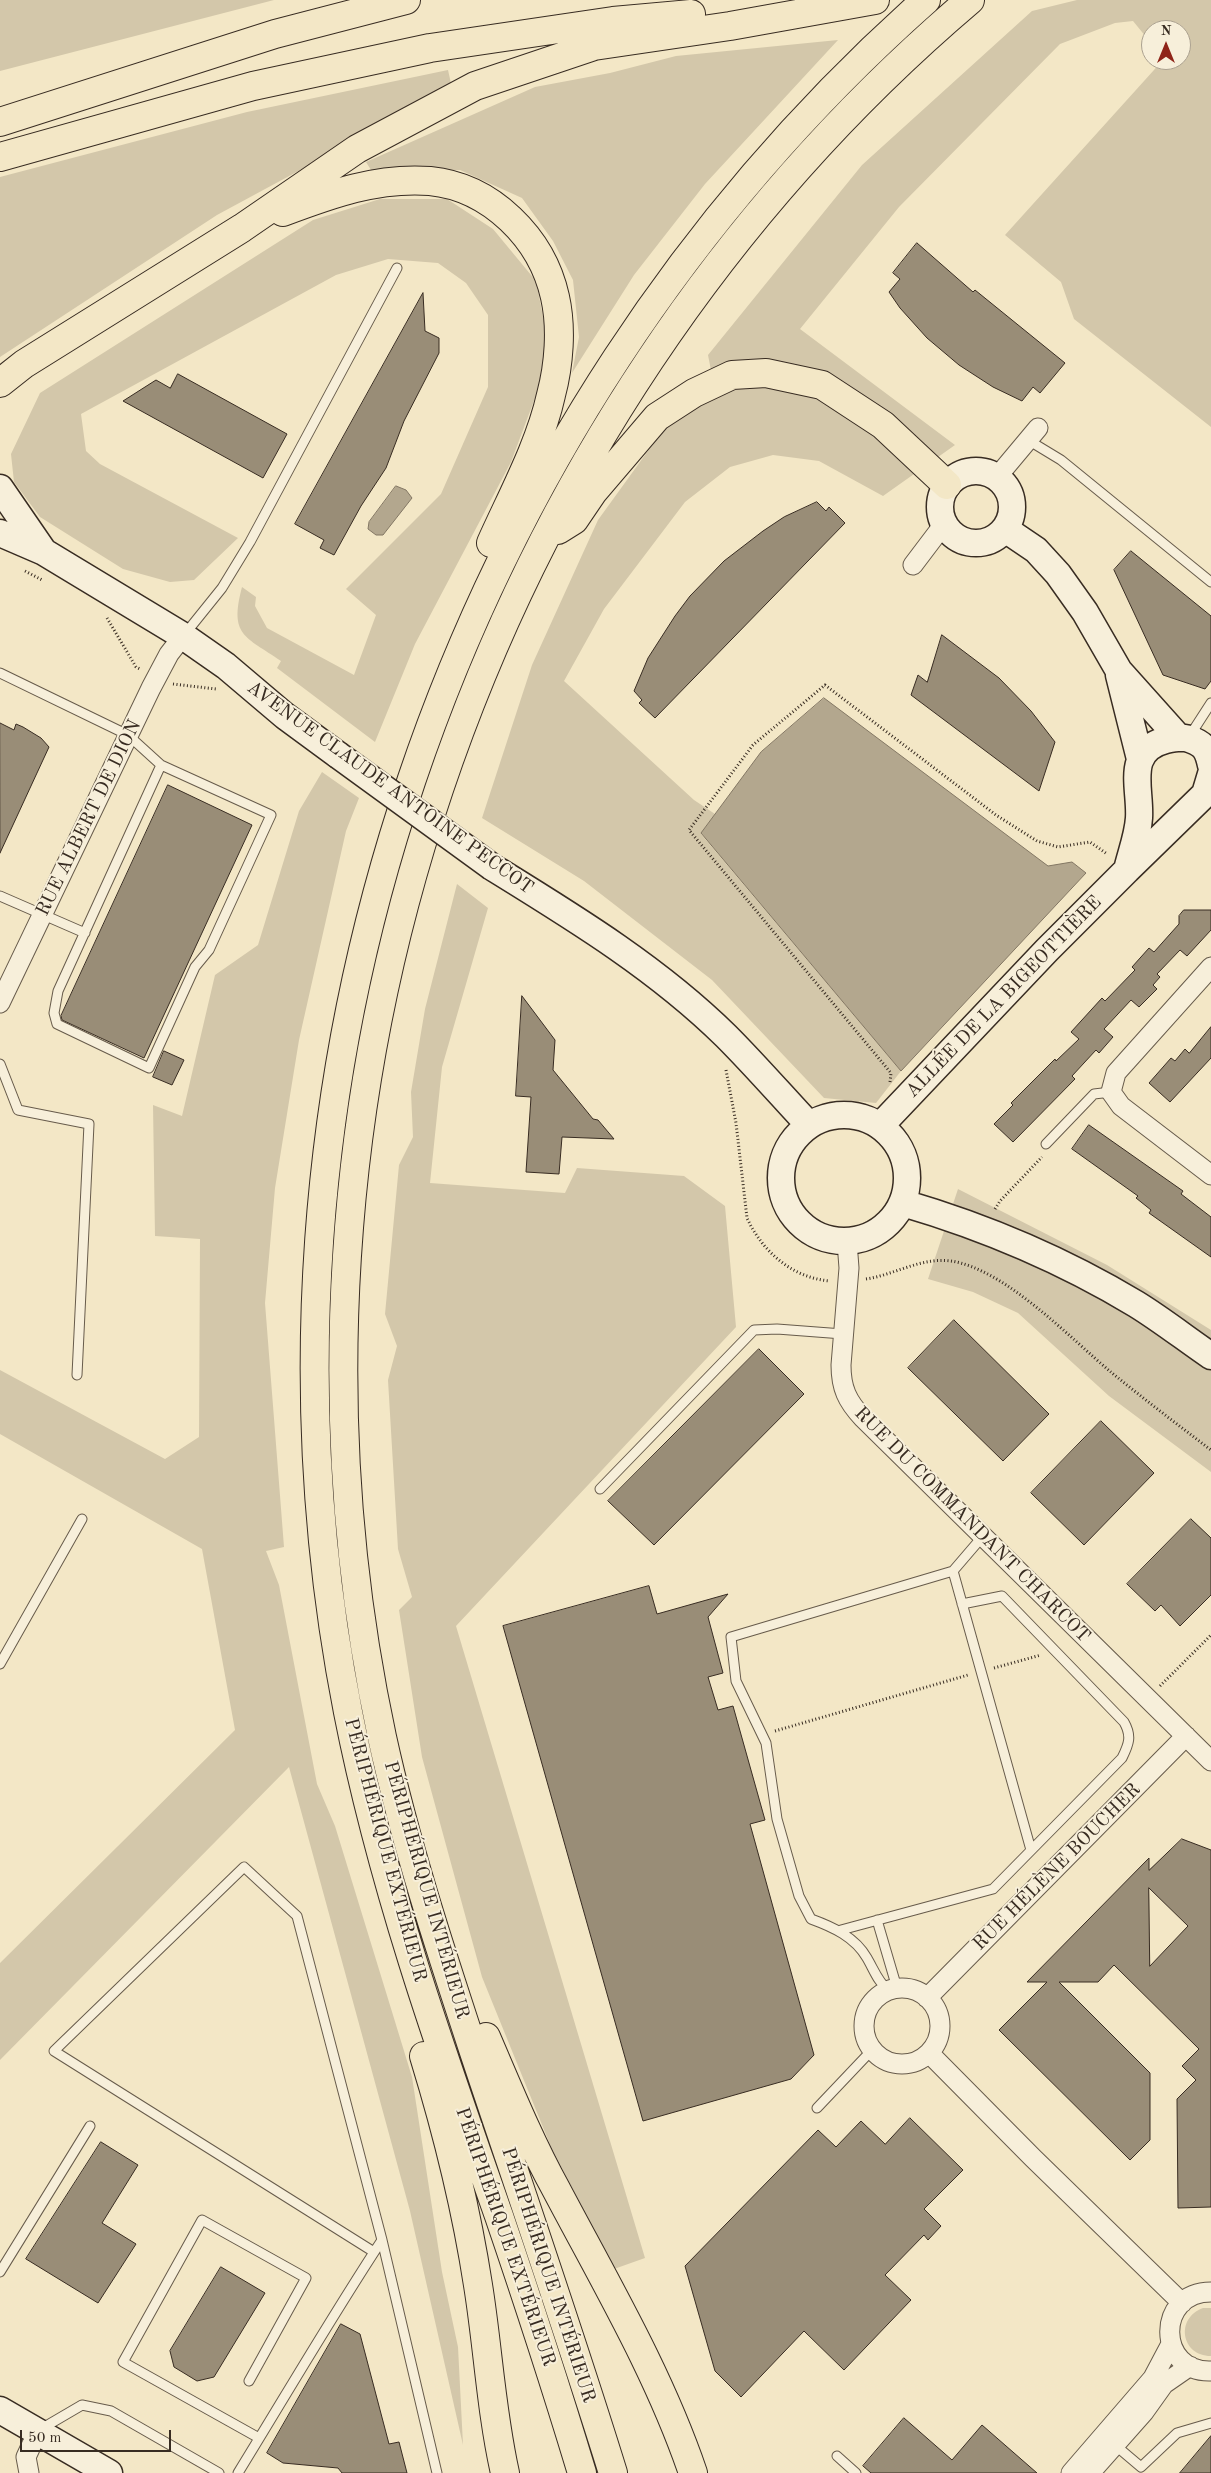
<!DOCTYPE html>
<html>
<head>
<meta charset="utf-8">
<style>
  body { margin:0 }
  #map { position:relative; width:1211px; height:2473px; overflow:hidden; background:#f3e7c6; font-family:"Old Standard TT",serif }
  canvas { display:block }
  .north { position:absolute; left:1141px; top:20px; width:50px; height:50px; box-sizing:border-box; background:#f7efda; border:1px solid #aba190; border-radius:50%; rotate:0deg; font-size:14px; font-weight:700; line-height:20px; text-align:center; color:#382c22 }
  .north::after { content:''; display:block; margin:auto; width:18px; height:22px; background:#8f2418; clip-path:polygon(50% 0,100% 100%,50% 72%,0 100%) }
  .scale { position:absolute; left:20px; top:2430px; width:151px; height:22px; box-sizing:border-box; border:2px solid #382c22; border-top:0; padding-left:6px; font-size:15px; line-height:18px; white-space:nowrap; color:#382c22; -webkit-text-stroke:4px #f7efda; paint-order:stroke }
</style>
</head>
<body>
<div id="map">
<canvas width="1211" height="2473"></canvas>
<div class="north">N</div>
<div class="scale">50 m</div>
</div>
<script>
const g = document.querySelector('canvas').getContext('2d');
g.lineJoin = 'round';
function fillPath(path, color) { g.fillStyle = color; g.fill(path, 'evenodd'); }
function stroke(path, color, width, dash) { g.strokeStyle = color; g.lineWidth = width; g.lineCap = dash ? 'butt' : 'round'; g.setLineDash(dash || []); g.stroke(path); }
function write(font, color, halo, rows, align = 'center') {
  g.font = font + ' "Old Standard TT",serif'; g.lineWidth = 4; g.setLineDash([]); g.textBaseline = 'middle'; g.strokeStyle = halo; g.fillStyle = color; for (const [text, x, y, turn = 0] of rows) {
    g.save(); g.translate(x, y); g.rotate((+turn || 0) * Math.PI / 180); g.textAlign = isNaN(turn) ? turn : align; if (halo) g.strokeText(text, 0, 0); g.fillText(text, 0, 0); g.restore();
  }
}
fillPath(new Path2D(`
  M0,0H274L0,71Z
  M1077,0H1211V427L1074,319L1061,282L1005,235L1163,60H1181V30H1151V43L1133,21L1115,23L1060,44L899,207L800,329L955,445L883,496L819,461L773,455L730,467L685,502L604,609L564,681L694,800L715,814L701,834L901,1071L876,1103L824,1098L712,980L584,881L482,818L532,665L598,520L666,426L716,396L708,355L862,165L1032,11Z
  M838,40L705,184L634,275L572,373L579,337L573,280L553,241L522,198L460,170H371L366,162L535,87L610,73L676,56Z
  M448,70L452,88L217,215L0,357V177L247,112Z
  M380,199H447L493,229L536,281L547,337L538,390L511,462L415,644L375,742L277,668L281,661C245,636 229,636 242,587L256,597L255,606L267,628L354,675L376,615L346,589L441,494L488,387V315L466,283L438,263L388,259L336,275L81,414L86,451L100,464L238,538L194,580L170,582L123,569L40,517L14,482L11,454L40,393L313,220Z
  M322,772L359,798L346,831L299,1040L275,1188L265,1303L284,1547L266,1551L279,1585L317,1784L335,1826L412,2077L442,2272L458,2347L463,2445L410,2211L289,1767L0,2060V1963L235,1730L202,1549L0,1434V1370L165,1459L199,1437L200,1239L155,1236L153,1105L182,1116L215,975L258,945L299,811Z
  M457,884L488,908L442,1067L430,1183L565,1193L577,1168L684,1176L725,1206L736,1327L456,1626L645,2258L614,2269L551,2147L482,1977L422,1757L399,1610L412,1597L398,1549L388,1380L397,1346L385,1314L399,1165L413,1137L411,1092L425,1009Z
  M958,1189L1107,1265L1211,1330V1472L1109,1396L1018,1313L973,1292L928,1279Z
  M1203,2308H1211V2356C1181,2356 1175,2318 1203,2308Z`), '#d3c7aa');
const water = new Path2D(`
  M396,486L406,490L412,498L383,535H376L368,529L369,522Z
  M824,698L1048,866L1072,862L1086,873L901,1071L701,833L761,752Z`);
fillPath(water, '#b3a78e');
stroke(water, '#827663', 1);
const building = new Path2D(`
  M917,243L973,292L975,290L1065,363L1040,393L1033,387L1022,401L993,387L959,365L927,338L900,308L889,292L900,279L893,273Z
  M423,293L425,331L439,338V353L404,421L386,468L361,506L334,555L320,548L324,540L295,524Z
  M178,374L287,434L263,478L123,401L156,380L170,388Z
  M817,502L826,511L829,507L845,523L655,718L639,703L642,700L634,691L648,658L675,616L690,596L724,561L763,531L784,517Z
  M1131,551L1211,616V681L1205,689L1163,675L1114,570Z
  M942,635L999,678L1031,711L1055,742L1039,791L911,695L918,675L927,682Z
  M0,723L14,730L16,724L23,727L41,738L49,747L0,853Z
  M168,785L252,825L144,1058L62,1020L61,1016Z
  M1184,910H1211V930L1187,956L1180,950L1157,974L1160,977L1153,985L1157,989L1139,1007L1131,1000L1104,1029L1113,1037L1099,1053L1096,1050L1072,1076L1075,1079L1013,1142L994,1124L1013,1105L1011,1103L1055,1059L1056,1061L1079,1039L1071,1032L1102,998L1105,1001L1135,970L1132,967L1149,948L1154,952L1179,924V916Z
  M522,996L555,1040L553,1070L593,1119L598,1120L614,1139L562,1137L559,1174L526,1172L531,1097L516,1096Z
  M1211,1027V1058L1170,1102L1149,1083L1171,1058L1175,1061L1185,1049L1189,1053Z
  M164,1051L184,1060L172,1085L153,1077Z
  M1089,1125L1183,1191L1181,1194L1211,1217V1257L1149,1213L1151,1210L1136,1198L1138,1196L1072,1149Z
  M954,1320L1049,1414L1003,1461L908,1368Z
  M759,1349L804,1394L654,1545L608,1501Z
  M1101,1421L1154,1473L1084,1545L1031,1493Z
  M1191,1519L1211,1538V1595L1180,1626L1161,1605L1155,1611L1127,1584Z
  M649,1586L657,1614L728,1594L708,1617L723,1673L708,1677L718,1710L733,1706L765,1820L750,1824L814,2055L791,2079L643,2121L503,1626Z
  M1182,1839L1211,1850V2207L1178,2208L1177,2099L1196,2080L1182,2066L1199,2049L1114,1965L1098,1982H1059L1150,2073V2140L1130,2160L999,2030L1047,1982H1027L1149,1858V1870ZM1149,1888L1188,1926L1150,1966Z
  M910,2118L963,2170L924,2209L941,2226L928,2240L924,2235L885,2275L911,2300L844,2370L804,2331L741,2397L715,2371L685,2266L818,2130L836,2147L861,2121L885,2144Z
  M101,2142L138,2165L102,2223L136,2244L98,2303L26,2259Z
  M221,2267L265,2293L214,2377L197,2381L174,2367L170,2351Z
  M341,2324L360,2334L389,2444L399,2442L407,2473H342L338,2468L283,2463L267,2453Z
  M904,2418L952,2460L982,2425L1037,2473H871L863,2466Z
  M1211,2436V2473H1180Z`);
fillPath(building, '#998d77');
stroke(building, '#382c22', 1);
const lane = new Path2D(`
  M1028,440L1061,460L1211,582
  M185,634L222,588L250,542L397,268
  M0,673L128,735L161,765
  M1189,737L1211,703
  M161,765L271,815L209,950L195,967L149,1068L57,1024L54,1013L58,991Z
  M0,896L85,933
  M0,1064L18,1110L89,1124L77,1375
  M1046,1144L1094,1094L1111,1092
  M600,1489L754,1330L777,1329L843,1334
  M953,1571L1031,1850
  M0,1664L82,1519
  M877,1920L897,1988
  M841,1930L993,1889L1122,1758C1129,1744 1132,1736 1124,1722L1002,1596L962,1604
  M888,1990C878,1982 874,1970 867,1958C855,1937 833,1927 811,1919L799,1896L777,1819L766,1743L736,1681L731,1637L953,1571L983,1536
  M817,2108L872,2050
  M382,2240L437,2473
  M0,2272L90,2126
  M249,2381L306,2278L202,2220L123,2362L259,2438
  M41,2429L82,2405L111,2411L219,2473
  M1115,2445L1141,2467L1177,2433L1211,2423
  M837,2456L856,2473
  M238,2473C286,2395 332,2316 382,2240L297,1916L244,1867L54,2051L374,2252`);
const street = new Path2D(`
  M997,477L1038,428
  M913,565L944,524
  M1211,967L1116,1073L1111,1092L1121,1106L1211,1175
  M0,1003L151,688L169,654L183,636
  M847,1242L849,1268L841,1365C841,1388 847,1401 863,1418L1211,1761
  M864 2026a38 38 0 1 1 76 0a38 38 0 1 1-76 0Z
  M927,1998L1186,1736
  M929,2053L1033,2158L1182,2303
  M1211,2292C1155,2292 1157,2373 1211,2371
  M29,2473L26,2457L38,2431
  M1071,2473L1153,2378L1171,2344
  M1090,2473L1144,2412L1164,2384L1190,2366`);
const secondary = new Path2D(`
  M940 507a36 36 0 1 1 72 0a36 36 0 1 1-72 0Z
  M0,488L44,552
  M1005,529L1036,550L1058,574L1085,612L1119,671L1179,738
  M0,533L44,552L183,636L226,666L285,716L338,755
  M1119,675L1140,759
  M1211,765C1208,751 1205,745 1192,740C1184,736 1174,738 1166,740C1124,751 1141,788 1139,818C1138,835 1131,853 1127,870L1205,794L1211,774
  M492,867C573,917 657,968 726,1036C754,1064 781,1095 809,1125
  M781 1178a63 63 0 1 1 126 0a63 63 0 1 1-126 0Z
  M881,1125L1047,950L1127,870
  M903,1203C985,1227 1063,1260 1136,1304C1162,1320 1186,1339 1211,1356
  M0,2410L109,2473`);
const highway = new Path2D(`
  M0,122L275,34L406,0
  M0,157L253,86L430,48L613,21L691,14
  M283,212C331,194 377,177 430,181C491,187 542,238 555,297C562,328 559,365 551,395C540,445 512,496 491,543
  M0,383L24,364L242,228L357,149L475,86L594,46L730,26L875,0
  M558,530L574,520L593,492L657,417L694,393L732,375L766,373L822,385L883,425L947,485
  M486,2037C508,2088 529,2140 556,2189C605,2282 659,2373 693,2473
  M424,2056C447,2131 466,2207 478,2285C488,2347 491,2411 505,2473
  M582,2473C556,2387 528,2301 499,2216C441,2051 382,1885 348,1712C225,1085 448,424 926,0
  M613,2473C569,2331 520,2190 473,2049C439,1946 405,1842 382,1737C246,1103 475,420 970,0`);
stroke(lane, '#675b4b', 11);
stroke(street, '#675b4b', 21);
stroke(secondary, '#382c22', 29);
stroke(highway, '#382c22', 30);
stroke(new Path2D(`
  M25,571L42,580
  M107,618L136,667L140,669
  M173,684L216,689
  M726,1070L736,1123L747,1218C762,1251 792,1278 830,1281
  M890,1082L891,1073L689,830L753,745L825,685L996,815L1037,841L1058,847L1090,842L1107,854
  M995,1209L1000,1201L1042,1157
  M866,1279C894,1275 921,1257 951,1261C1005,1269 1070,1338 1112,1373C1144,1399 1178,1425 1211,1450
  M994,1668L1041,1655
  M1160,1686L1211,1635
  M775,1731L968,1675`), '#382c22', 3, [1, 2.5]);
stroke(lane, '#f7efda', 9);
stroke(street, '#f7efda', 19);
stroke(secondary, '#f7efda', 26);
stroke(highway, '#f3e7c6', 28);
const secondaryBridge = new Path2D(`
  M338,755L492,867`);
stroke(secondaryBridge, '#382c22', 29, []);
stroke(secondaryBridge, '#f7efda', 26);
write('19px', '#382c22', '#f7efda', [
  ["AVENUE CLAUDE ANTOINE PECCOT",390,788,36],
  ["RUE ALBERT DE DION",89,818,-64],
  ["ALLÉE DE LA BIGEOTTIÈRE",1004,997,-46],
  ["RUE DU COMMANDANT CHARCOT",972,1525,45],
  ["PÉRIPHÉRIQUE EXTÉRIEUR",385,1850,75],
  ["RUE HÉLÈNE BOUCHER",1057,1867,-45],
  ["PÉRIPHÉRIQUE INTÉRIEUR",426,1890,74],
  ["PÉRIPHÉRIQUE EXTÉRIEUR",505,2237,71],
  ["PÉRIPHÉRIQUE INTÉRIEUR",548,2275,72]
]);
</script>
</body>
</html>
